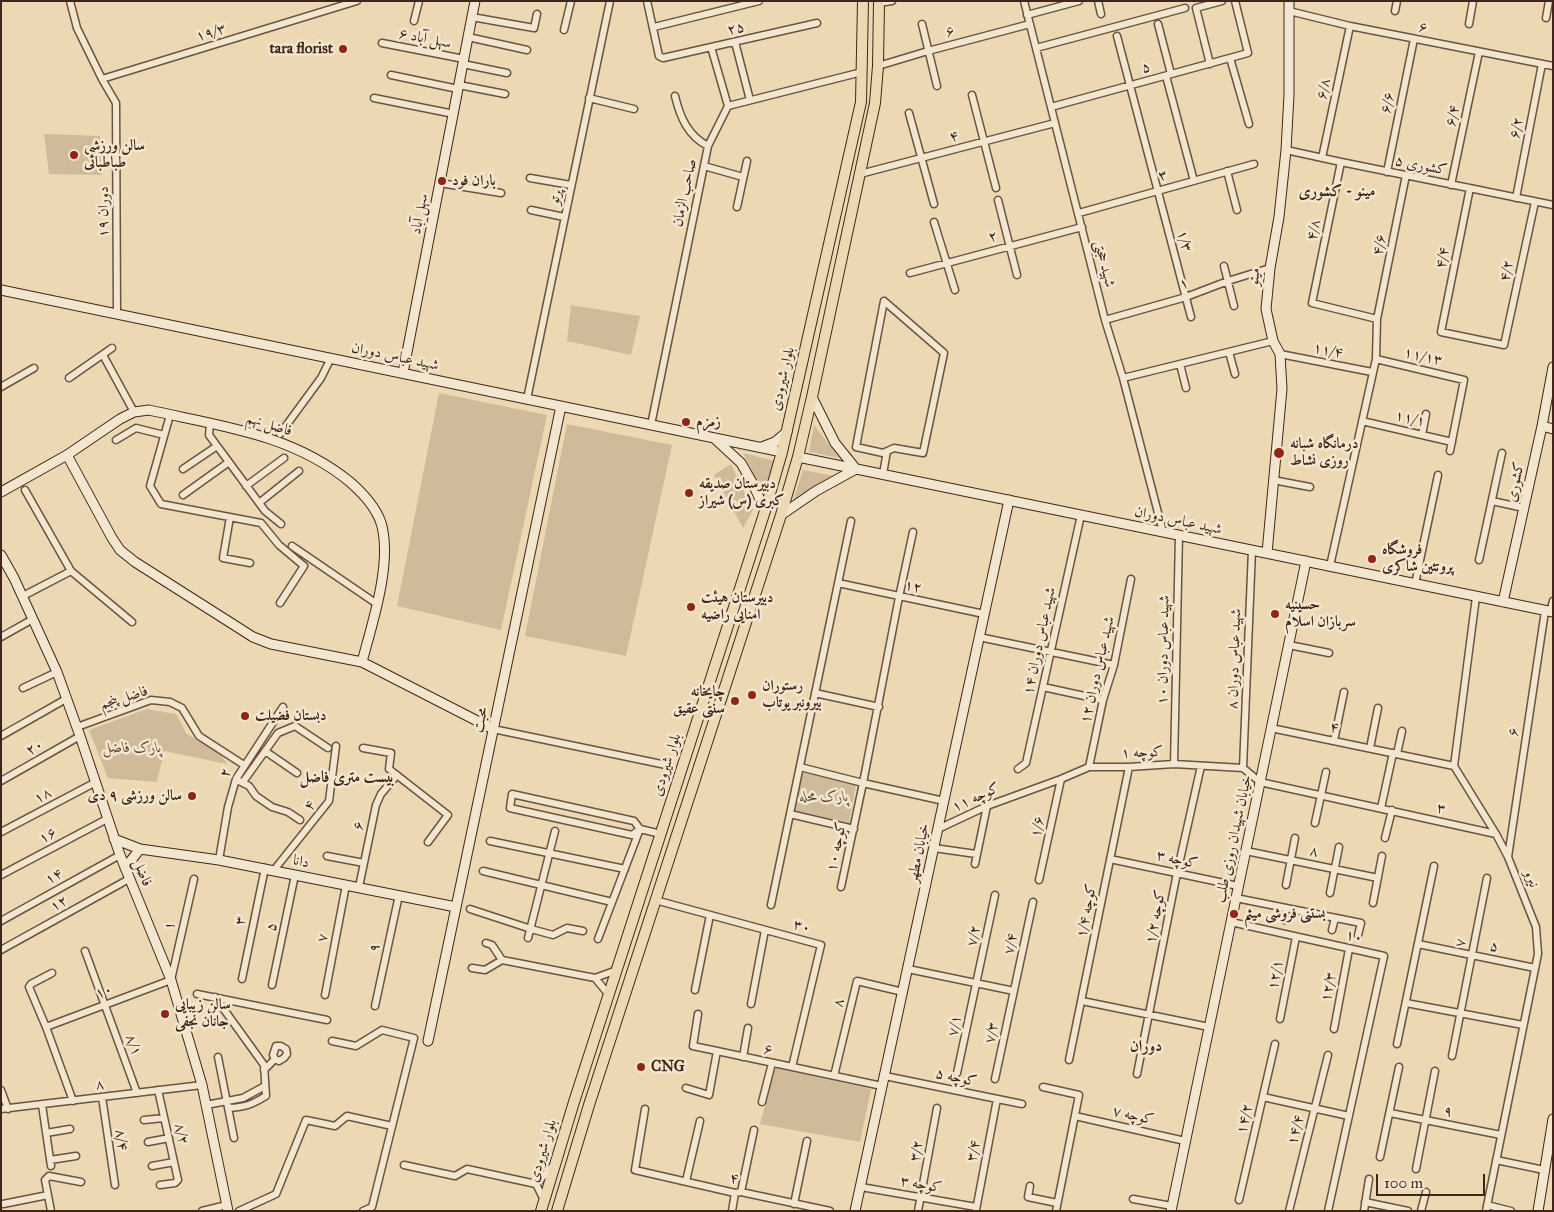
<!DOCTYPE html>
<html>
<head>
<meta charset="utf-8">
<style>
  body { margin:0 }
  #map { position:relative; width:1554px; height:1212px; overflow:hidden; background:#ecd9b3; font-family:"IM FELL Great Primer",serif }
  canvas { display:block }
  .frame { position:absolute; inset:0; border:2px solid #40261a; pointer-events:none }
  .scale { position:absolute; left:1376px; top:1174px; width:109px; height:22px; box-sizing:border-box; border:2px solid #40261a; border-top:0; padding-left:6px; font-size:15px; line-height:18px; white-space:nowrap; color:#40261a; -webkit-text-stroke:4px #f3e6ce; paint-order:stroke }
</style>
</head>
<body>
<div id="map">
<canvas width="1554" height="1212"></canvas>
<div class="frame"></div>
<div class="scale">100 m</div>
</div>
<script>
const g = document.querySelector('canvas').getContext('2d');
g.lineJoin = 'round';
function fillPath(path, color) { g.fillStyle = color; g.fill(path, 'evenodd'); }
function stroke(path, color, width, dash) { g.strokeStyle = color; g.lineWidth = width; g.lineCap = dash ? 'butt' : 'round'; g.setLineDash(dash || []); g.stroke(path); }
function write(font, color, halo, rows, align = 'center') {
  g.font = font + ' "IM FELL Great Primer",Amiri,serif'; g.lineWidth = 5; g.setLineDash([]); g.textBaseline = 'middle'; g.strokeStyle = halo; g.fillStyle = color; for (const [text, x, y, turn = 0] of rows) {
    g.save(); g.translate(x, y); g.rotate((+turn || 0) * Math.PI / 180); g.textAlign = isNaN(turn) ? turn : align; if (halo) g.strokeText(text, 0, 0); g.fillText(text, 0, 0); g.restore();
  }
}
fillPath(new Path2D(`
  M44,134L100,136L102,175L49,174Z
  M571,305L640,316L631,355L567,341Z
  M439,393L547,415L501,630L397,606Z
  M567,424L672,445L626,656L525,636Z
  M814,425L839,458L809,452Z
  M743,453L775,461L764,494Z
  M731,464L753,510L743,528L714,475Z
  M803,470L835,476L813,487L793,501Z
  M147,709L176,714L186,733L221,755L227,764L164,751L157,782L108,778L89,730Z
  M801,772L856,785L849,823L792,810Z
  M775,1068L871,1089L860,1142L760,1124Z`), '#cfbb99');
const street = new Path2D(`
  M70,1L77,28L102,79L116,103L117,314
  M647,1L659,56L663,58L817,23
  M1024,1L1105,320L1123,378L1163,532
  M1098,1L1101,14
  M879,3L892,1
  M1289,11L1350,26L1553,66
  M1395,11L1397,1
  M1027,15L1079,1
  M472,17L534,28L537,14
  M1546,18L1549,1
  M414,21L419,1
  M922,24L937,86
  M1158,24L1171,74
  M1469,24L1473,1
  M654,27L759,1
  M564,30L571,1
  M1117,36L1191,317
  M468,37L527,50
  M735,42L750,100
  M382,43L464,59
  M711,47L728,106
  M1036,48L1185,8
  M1230,58L1249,124
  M463,64L507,73
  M1210,64L1196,8L1222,1
  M878,66L928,51L1030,24
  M391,75L458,89
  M1166,76L1194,181
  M102,79L357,1
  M459,85L505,94
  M972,95L996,188
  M675,96C680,117 688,136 708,146
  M374,98L454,114
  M589,98L634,109
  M1051,107L1248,53L1235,1
  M909,113L934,204
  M1286,150L1341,162L1553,205
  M1322,158L1350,26
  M1341,162L1312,303L1377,319
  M704,166L743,177
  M1227,171L1237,210
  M1387,172L1414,39
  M860,174L1055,123
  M530,178L571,185
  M440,183L501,193
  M1451,185L1479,52
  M1470,188L1441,332L1504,345L1535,202
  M1516,198L1542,64
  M998,200L1017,275
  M737,207L747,161
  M531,210L564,217
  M1079,213L1254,164
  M934,222L955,290
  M1224,266L1234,306
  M910,273L1082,227
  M884,301L944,353L923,453L894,448L883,453L856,447Z
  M1105,320L1186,297L1228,281L1270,268
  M1229,352L1235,374
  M1280,354L1372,372
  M103,355L134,412
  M1376,359L1464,380L1450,451
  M1180,364L1186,388
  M69,378L112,348
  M1123,378L1273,341
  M1,387L34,368
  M527,399L610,1
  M170,415L150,486L161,504L261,523L279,545L304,566L280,603
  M1362,421L1452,442
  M210,424L209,435L265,511L281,524
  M651,425L708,146L728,106L862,72
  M280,434L321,378L331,358
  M1422,435L1426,414
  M116,440L136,428L164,435
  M183,469L217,446
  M883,474L887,451
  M1273,480L1310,487
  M246,486L284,458
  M25,490L71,571L132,622
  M183,495L229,462
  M1492,501L1524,508
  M259,503L299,471
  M230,517L223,558L250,563
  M292,546L377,604
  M1479,560L1502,453
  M1330,566L1376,359L1377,319L1406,175
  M838,583L984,614
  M1415,584L1438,475
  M23,596L71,571
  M1476,597L1454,766L1496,834L1508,857L1536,927L1538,954L1486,1211
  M1550,612L1553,601
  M1,637L33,619
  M979,637L1114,665
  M1289,645L1329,653
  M1043,687L1103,700
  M23,688L57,672
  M815,693L879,707
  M77,727L151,700L170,702L182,708L199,736L244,765
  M1271,728L1454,766
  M493,729L666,765
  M1,736L66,699
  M1334,741L1344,692
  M363,748L391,753L389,769L448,815L428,842
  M1370,748L1378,708
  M265,751L297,773
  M1397,754L1402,731
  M1174,764L1179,535
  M800,767L863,783L944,801
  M1089,767L1103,700L1114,665L1131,579
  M1243,768L1252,550
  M1018,769L1026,763L1081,515
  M1,781L80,736
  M239,781L249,786L256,796L272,807L288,812L300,820
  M243,782L278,733L295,726L328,748
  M512,794L634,821L640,829L632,835L510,808Z
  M1381,808L1393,753
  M790,814L854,829
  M1315,823L1326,772
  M938,829L987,806L1061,779L1089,767H1129L1174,764L1243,768L1260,782L1496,834
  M1,832L96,782
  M1385,838L1392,810
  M490,841L625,869
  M934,848L976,854
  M1246,851L1378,878
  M327,856L364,863
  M1508,857L1545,611
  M1110,859L1238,886
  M219,860L228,807L236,779L283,707
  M975,864L987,806
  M274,870L329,801L336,746
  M483,871L612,902
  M1,875L107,819
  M1039,880L1061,779
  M1286,885L1295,838
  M359,887L376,805L381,794L397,775
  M841,887L863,783L899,597L913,532
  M1330,893L1339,847
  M1236,898L1361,923L1358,935
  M655,900L821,945L792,1067
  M1373,903L1382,856
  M771,905L851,521
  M470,909L531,929L553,935L567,928L583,931
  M1284,920L1286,908
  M1,921L120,855
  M1231,922L1384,956L1328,1211
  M1332,930L1335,918
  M528,938L555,831
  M598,939L640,829L661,834
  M1418,944L1535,968
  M1,950L129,879
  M85,951L137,1093
  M502,960L595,978
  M472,968L485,970L502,960L492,945L486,943
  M908,969L1014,991
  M52,973L31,984L29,987L46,1027L73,1101
  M242,979L265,868
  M272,985L295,875
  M695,990L710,915
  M197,994L327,1020
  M325,995L346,885
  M609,995L595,978L617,970
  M215,997L264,1065L266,1096C251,1105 246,1107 228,1108
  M1082,1001L1209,1027
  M1406,1003L1523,1025
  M751,1004L765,930
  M375,1006L399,895
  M698,1014L693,1046L717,1051
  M1280,1019L1296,937
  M46,1027L171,980L194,879
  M1334,1029L1349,949
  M332,1041L356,1046L382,1030L414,1038L372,1207L363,1211
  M1397,1044L1434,866
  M1452,1056L1487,878
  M218,1057L234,1138
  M743,1057L748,1028
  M1069,1060L1129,767
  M264,1070L275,1059L279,1061L284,1058L287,1054L286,1049L281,1046H276L273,1055L275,1059
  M957,1073L995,895
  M1137,1074L1177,873L1201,766
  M834,1076L857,981L903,992
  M885,1076L1022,1104
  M995,1079L1033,902
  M1043,1087L1079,1095L1056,1211
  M686,1088L709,1095L717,1051L882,1086
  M1,1090L8,1109
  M158,1090L178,1180L175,1183L160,1185
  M102,1097L115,1185
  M1263,1097L1349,1116
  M762,1102L772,1063
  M42,1105L51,1166
  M206,1105L243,1098L265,1086
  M1,1109L202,1085
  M645,1109L635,1170L735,1193L741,1192L830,1211
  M1390,1113L1501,1135
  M1075,1116L1185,1141
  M144,1120L164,1118
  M46,1133L70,1129
  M148,1142L169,1138
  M1380,1157L1399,1067
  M50,1160L76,1156
  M1496,1160L1544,1170
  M404,1165L455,1176L467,1169L536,1184
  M152,1166L174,1162
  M1416,1169L1435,1071
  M686,1181L700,1121
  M1030,1186L1028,1197L1057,1203
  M861,1187L976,1207
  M741,1192L754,1130
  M1133,1199L1172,1206
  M544,1200L536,1184L552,1167
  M1239,1200L1275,1044
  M1365,1202L1408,1211
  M3,1204L48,1195
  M794,1204L807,1141
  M1487,1205L1511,1211
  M976,1210L997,1099
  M51,1211L45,1180L49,1176L81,1182
  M202,1211L227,1205
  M239,1211L276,1194L306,1120L335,1126L347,1116L392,1126
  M732,1211L735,1193
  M918,1211L937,1108
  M1289,1211L1328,1055
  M1364,1211L1369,1179
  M1421,1211L1426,1192`);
const secondary = new Path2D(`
  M1,290L782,452
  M403,373L475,1
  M812,397L835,443L856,469
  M1542,426L1553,429
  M714,438L741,463L753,484L765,511
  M762,447L775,442L787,432
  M67,455L112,538L120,550L135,562L253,637L271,644L362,662L493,729
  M798,457L1553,612
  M1,492L67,455L120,419L134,412L149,410C220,426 292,434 350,482C365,495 380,511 383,531C390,570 372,624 362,662
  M781,515L816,491L856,469
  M1267,553L1282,389L1280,354L1273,341L1266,309L1270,268L1279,217L1286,150L1289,95V1
  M1,555L14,578L57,672L80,736L120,855L171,980L202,1085L228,1211
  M1503,602L1542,426L1553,367
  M114,839L140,849L219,860L456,907
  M125,868L140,849
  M428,1041L561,406
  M855,1211L1009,500
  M1171,1211L1306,561
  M1538,1211L1553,1119`);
const primary = new Path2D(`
  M541,1211L574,1102L765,511L782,452L861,102L863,1
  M557,1211L589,1105L781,515L798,457L812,397L875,103L878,66L879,1`);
stroke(street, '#6b5340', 9);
stroke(secondary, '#40261a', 11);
stroke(primary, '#40261a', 12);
stroke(street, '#f3e6ce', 6);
stroke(secondary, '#f3e6ce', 9);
stroke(primary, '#ecd9b3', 10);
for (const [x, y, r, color] of [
  [343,49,5,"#8f2418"],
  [74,155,5,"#8f2418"],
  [442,181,5,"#8f2418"],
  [686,422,5,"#8f2418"],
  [1279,453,6,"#8f2418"],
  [689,493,5,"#8f2418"],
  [1372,559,5,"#8f2418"],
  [691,607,5,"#8f2418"],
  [1275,614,5,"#8f2418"],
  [752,695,5,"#8f2418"],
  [735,701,5,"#8f2418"],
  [245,716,5,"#8f2418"],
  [192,796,5,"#8f2418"],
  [1234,914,5,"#8f2418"],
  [165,1014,5,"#8f2418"],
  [641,1067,5,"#8f2418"]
]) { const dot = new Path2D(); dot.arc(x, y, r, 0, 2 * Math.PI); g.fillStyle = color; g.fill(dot); stroke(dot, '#f3e6ce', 2); }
write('15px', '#40261a', '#f3e6ce', [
  ["۶",1423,28,11],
  ["۲۵",736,29,-12],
  ["۶",950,32,-14],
  ["۱۹/۳",211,33,-17],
  ["سهل آباد ۶",425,39,11],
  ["۵",1146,68,-15],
  ["۶/۸",1324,89,-78],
  ["۶/۶",1388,103,-78],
  ["۶/۴",1453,116,-78],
  ["۶/۲",1517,128,-79],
  ["۴",954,137,-15],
  ["کشوری ۵",1421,166,11],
  ["۳",1163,176,-16],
  ["صاحب الزمان",685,193,-78],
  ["پرتو",556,197,-78],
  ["دوران ۱۹",104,212,-90],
  ["سهل آباد",420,214,-79],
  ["۴/۸",1314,230,-78],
  ["۲",993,237,-15],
  ["۱/۳",1184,241,75],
  ["۴/۶",1380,245,-79],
  ["۴/۴",1443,258,-79],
  ["شهید حجتی",1104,264,76],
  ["۴/۲",1507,271,-78],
  ["مینو",1255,277,-84],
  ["۱",1184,284,-19],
  ["۱۱/۴",1328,351,11],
  ["شهید عباس دوران",395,357,12],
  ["۱۱/۱۳",1423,357,13],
  ["بلوار شیرودی",783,379,-77],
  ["۱۱/۱",1410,419,13],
  ["فاضل نهم",269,425,17],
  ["کشوری",1516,482,-78],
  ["شهید عباس دوران",1178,521,12],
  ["۱۲",913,587,12],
  ["شهید عباس دوران ۱۴",1040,641,-78],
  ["شهید عباس دوران ۱۰",1164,650,-89],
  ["شهید عباس دوران ۸",1235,659,-88],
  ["شهید عباس دوران ۱۲",1098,670,-77],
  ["فاضل پنجم",124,698,-17],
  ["محبت",481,720,-78],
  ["۴",1334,728,12],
  ["۶",1514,732,-81],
  ["۲۰",35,748,-30],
  ["کوچه ۱",1142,753,-2],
  ["بلوار شیرودی",667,765,-72],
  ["۲",226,773,-66],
  ["۱۸",43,796,-28],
  ["کوچه ۱۱",976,798,-24],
  ["۴",310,806,-51],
  ["۳",1441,809,13],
  ["۶",359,826,-78],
  ["۱/۶",1038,827,-78],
  ["۱۶",48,836,-28],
  ["خیابان شهیدان روزی طلب",1234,839,-78],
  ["کوچه ۱۰",837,847,-78],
  ["۸",1314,852,11],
  ["خیابان مطهر",919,853,-78],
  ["کوچه ۳",1177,860,12],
  ["دانا",301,862,12],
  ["فاضل",142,873,68],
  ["۱۴",54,877,-29],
  ["نیرو",1531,879,68],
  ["۱۲",59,904,-29],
  ["کوچه ۱/۴",1087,911,-79],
  ["کوچه ۱/۲",1156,917,-79],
  ["۳",241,921,-78],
  ["۱",170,926,-77],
  ["۵",272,927,-78],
  ["۳۰",802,927,15],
  ["۷/۲",974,936,-78],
  ["۱۰",1354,937,12],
  ["۷",323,938,-79],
  ["۷",1461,943,-79],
  ["۷/۴",1011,944,-78],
  ["۵",1494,947,12],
  ["۹",375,948,-78],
  ["۱۲/۱",1276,975,-79],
  ["۱۲/۳",1329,987,-79],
  ["۱۰",104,992,-21],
  ["۸",839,1003,-77],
  ["۷/۱",955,1026,-78],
  ["۷/۳",992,1033,-78],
  ["۸/۱",133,1045,70],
  ["۶",768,1050,12],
  ["کوچه ۵",956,1078,12],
  ["۸",100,1085,-7],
  ["۹",1448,1112,11],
  ["کوچه ۷",1133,1116,13],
  ["۱۴/۲",1245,1119,-77],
  ["۱۴/۴",1296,1130,-76],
  ["۸/۲",181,1134,78],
  ["۸/۴",121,1140,82],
  ["بلوار شیرودی",543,1151,-73],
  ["۳/۲",917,1151,-80],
  ["۳/۴",974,1151,-79],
  ["۴",734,1179,7],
  ["کوچه ۳",921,1185,10]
]);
write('bold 15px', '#40261a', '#f3e6ce', [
  ["tara florist",333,49,"right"],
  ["سالن ورزشی",84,146],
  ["طباطبائی",84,163],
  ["باران فود",452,181],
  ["زمزم",696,422],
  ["درمانگاه شبانه",1290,444],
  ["روزی نشاط",1290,461],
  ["دبیرستان صدیقه",699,484],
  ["کبری (س) شیراز",699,501],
  ["فروشگاه",1382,550],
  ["پروتئین شاکری",1382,567],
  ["دبیرستان هیئت",701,598],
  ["امنایی راضیه",701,615],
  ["حسینیه",1285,605],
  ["سربازان اسلام",1285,622],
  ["رستوران",762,686],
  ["بیرونبر یوتاب",762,703],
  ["چایخانه",725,692,"right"],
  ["سنتی عقیق",725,709,"right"],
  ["دبستان فضیلت",255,716],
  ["سالن ورزشی ۹ دی",182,796,"right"],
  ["بستنی فروشی میثم",1244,914],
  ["سالن زیبایی",175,1005],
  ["جانان نجفی",175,1022],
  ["CNG",651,1067]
], 'left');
write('italic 15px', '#644b3a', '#f3e6ce', [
  ["پارک فاضل",132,748],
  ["پارک محله",824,797]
]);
write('bold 16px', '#40261a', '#f3e6ce', [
  ["مینو - کشوری",1337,192],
  ["بیست متری فاضل",347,778],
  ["دوران",1146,1047]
]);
</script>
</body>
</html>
